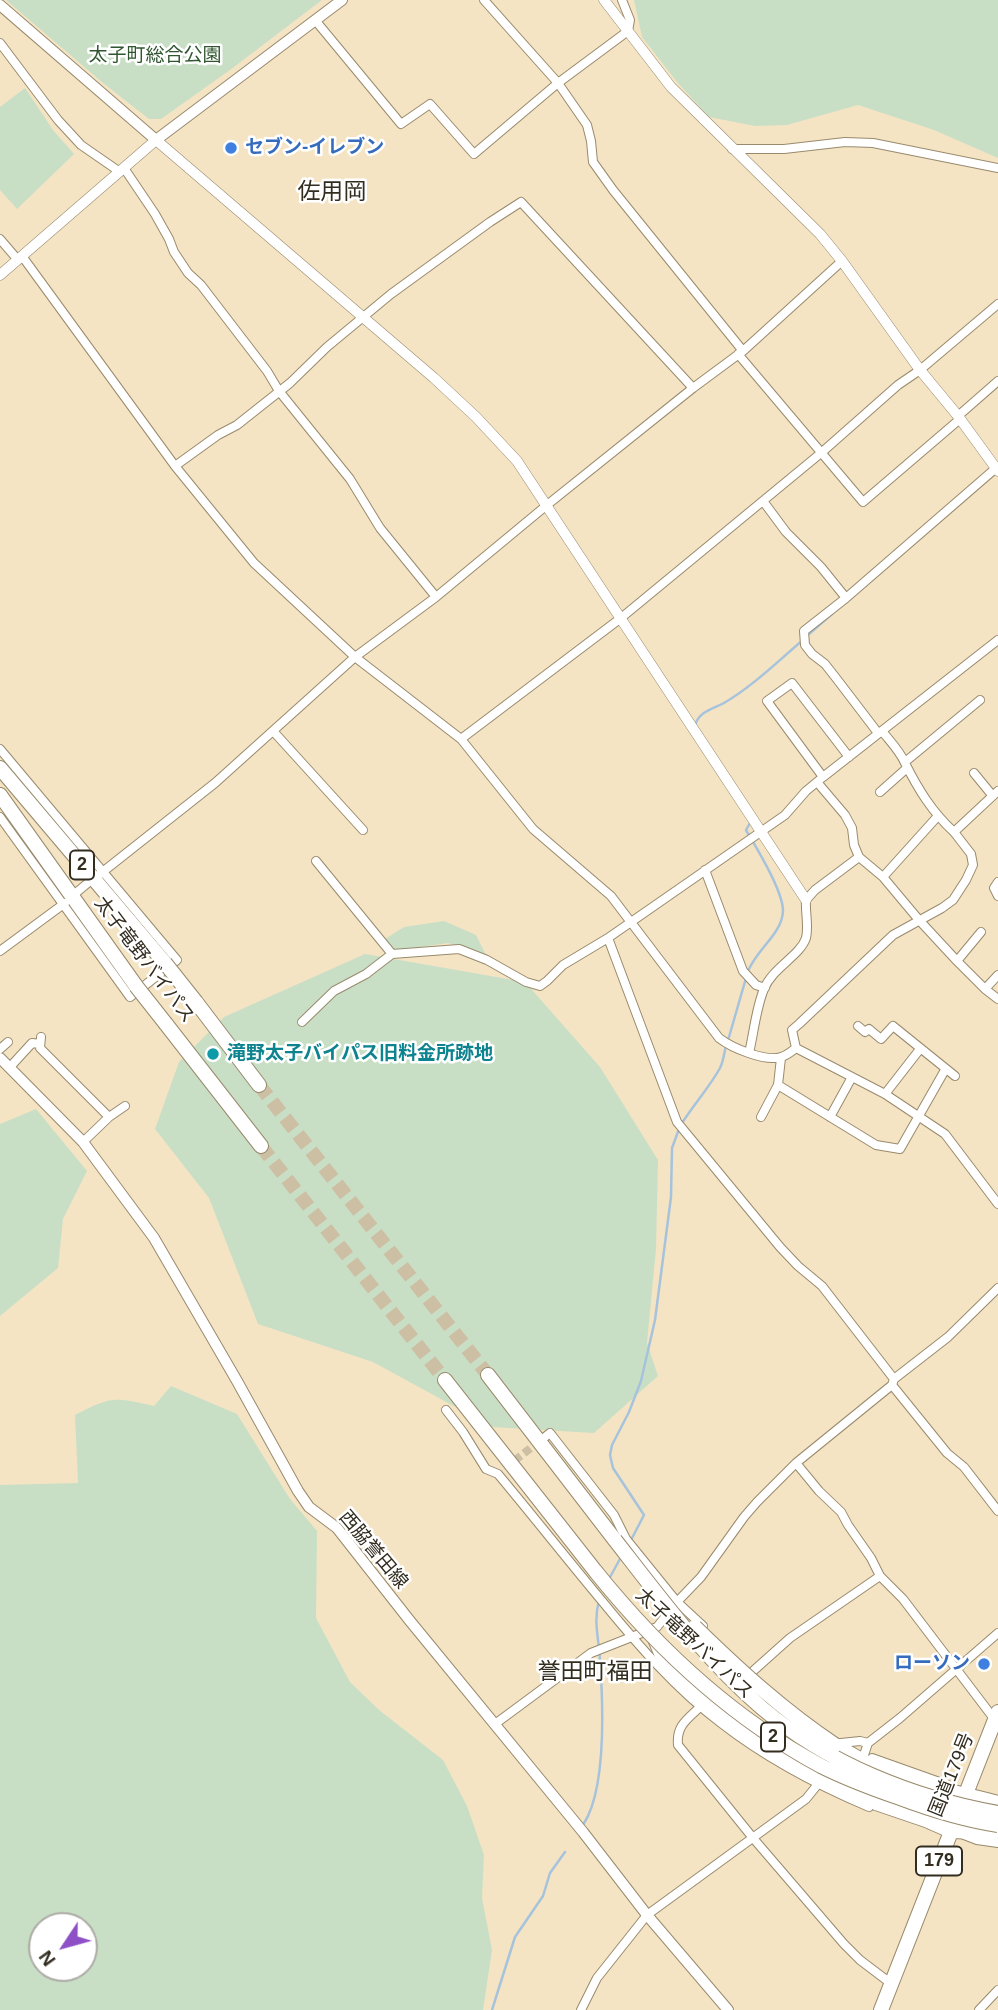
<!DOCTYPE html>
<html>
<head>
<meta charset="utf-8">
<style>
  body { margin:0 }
  #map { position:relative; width:998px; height:2010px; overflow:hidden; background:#f4e4c4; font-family:Arial,sans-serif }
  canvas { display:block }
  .north { position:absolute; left:28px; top:1912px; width:70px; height:70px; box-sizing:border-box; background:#fff; border:2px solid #adaba6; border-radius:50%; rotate:234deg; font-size:19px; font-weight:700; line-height:28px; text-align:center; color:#332d20 }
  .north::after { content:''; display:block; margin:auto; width:24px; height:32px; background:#8e50c6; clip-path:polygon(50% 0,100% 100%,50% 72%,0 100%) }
</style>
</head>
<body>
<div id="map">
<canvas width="998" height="2010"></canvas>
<div class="north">N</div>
</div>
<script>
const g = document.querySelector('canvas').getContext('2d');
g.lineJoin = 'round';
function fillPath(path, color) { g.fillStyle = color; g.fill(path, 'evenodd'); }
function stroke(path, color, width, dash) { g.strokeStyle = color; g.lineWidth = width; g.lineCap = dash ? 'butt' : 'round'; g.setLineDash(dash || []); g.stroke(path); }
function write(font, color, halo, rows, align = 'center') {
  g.font = font + ' Arial,"Noto Sans JP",sans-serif'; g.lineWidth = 5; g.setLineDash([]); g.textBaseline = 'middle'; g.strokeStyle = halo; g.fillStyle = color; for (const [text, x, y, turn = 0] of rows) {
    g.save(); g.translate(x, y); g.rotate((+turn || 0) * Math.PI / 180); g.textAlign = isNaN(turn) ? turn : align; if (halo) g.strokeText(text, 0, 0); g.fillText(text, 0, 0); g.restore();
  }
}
fillPath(new Path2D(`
  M6,0H322L230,70L161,119H149L103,83Z
  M634,0H998V158L934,130L858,105L787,125L755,126L709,117L677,82L642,37Z
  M25,88L53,130L74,154L17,209L0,190V107Z
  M444,921L476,935L487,957L448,943L393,951L385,939L404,927Z
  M365,954L525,982L600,1067L658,1160L656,1249L647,1343L658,1376L594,1433L492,1427L373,1362L258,1324L209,1198L155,1129L179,1062L224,1017Z
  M36,1109L87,1171L63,1219L58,1268L0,1316V1124Z
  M171,1386L237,1414L290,1499L317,1531L316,1618L350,1682L379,1710L443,1760L467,1806L484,1855L482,1898L492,1950L483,2010H0V1485L78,1483L75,1415C112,1396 114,1397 154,1406ZM42,1926H84V1968H42Z`), '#c8dfc6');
stroke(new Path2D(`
  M808,635L832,614
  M695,726C698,712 712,709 724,703C753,686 778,661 803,640
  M748,971C755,955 767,945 776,931C780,925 783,917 783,910C782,889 757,849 746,830L750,823
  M682,1123C694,1104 709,1088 720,1068C725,1058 724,1047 729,1037L746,978
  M630,1542L644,1515L613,1468L610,1455L612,1445L629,1412L641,1381L655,1320L671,1197L672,1148L679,1129
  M609,1579L621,1557
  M583,1825C607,1789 603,1703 600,1660C599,1639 593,1621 599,1601
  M492,2010L515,1937L543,1896L550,1873L565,1852`), '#a7c3dc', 2.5);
stroke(new Path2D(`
  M505,1468L541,1440`), '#cdbfa3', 8, [8, 4]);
stroke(new Path2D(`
  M259,1085L488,1375
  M261,1146L445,1380`), '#cdbfa3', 14, [14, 7]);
const minor = new Path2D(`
  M484,0L558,83L587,125L591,141L593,162L613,190L743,351
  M315,20L401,124L430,104L474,154L558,83L628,31L630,20L622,0
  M0,43L58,120L81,145L120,172
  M732,149H784L845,142L873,143L998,168
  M124,168L155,214L169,239L174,252L188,273L201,285L267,371L279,391L350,479L380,528L436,597
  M0,239L18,260
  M22,256L175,466L254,563L355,657L461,739L533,829L611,896L719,1038C732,1048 765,1062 781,1057C786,1056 792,1051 796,1048
  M738,354L863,502L960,419
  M958,416L998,381
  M175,466L218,435L237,425L290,383L327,347L391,294L490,222L521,202L693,388
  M763,501L786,532L821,567L846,598L804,631L805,645L812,654L825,664L836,678L878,733
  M846,598L996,468
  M273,731L363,830
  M882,731C889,740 900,751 905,763C918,789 932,812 954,832
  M461,739L621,618L821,453L898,385L920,370L998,304
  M0,749L177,960L130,997L0,817
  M905,762L980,700
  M974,773L992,795
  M823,777L767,701L792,683L849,757
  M817,782L845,815L852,828L854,845L859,857L883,877L919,920L957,961L985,989L998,999
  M880,792L907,768
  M316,861L392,954L459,949L487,960L526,982L540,986L547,981L563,965L608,938L785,815L806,791L823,777L998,640
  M705,870L743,971L756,985L765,988
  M100,874L215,783L355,657L436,597L547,505L693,388L743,351L842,261
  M883,877L937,817
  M998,882L994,888L998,896
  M77,892L89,882
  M608,938L677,1122L780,1247L798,1266L822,1286L894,1379L892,1385L947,1453L964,1467L998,1511
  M0,951L65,903
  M957,961L981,932
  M985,989L998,975
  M302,1022L334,991L366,974L392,954
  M858,1026L865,1032L869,1029L881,1039L893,1026L955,1076
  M41,1037L40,1048L109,1117
  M796,1048L792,1030L799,1024L893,935L942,908L953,900L966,880L973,865L971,854L954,832L998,791
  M796,1048L885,1094L945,1134L998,1204
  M0,1049L8,1042
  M749,1053C754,1032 756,1008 764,989C773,967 800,956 806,938C809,926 805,912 806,900L815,890L859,857
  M10,1067L32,1043L40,1044
  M778,1085L876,1145L900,1149L945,1070
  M885,1094L920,1049
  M761,1117L778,1085L781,1058
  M830,1117L852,1077
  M83,1142L109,1117L125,1106
  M894,1379L948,1337L998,1288
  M446,1410L463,1432L486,1469L498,1474C533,1516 567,1559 602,1601C638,1645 676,1689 721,1723C766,1758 817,1785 869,1807
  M545,1437L550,1433L614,1515L626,1539L677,1602L703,1626
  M796,1463L819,1491L841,1512L848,1525L871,1558L880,1576L903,1599L995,1720
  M752,1672L790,1638L880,1576
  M701,1706C688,1719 676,1725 678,1745L753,1838L844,1944L860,1960L893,1985
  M495,1724L591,1653L657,1627L677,1602L701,1577L744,1517L757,1502L796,1463L892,1385
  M841,1743L860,1741L868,1743L864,1755
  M868,1743L900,1718L998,1633
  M872,1758L948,1785
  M964,1835L977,1840L998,1843
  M581,2010L597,1978L647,1915L806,1799L818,1784
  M979,2010L998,1990`);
const tertiary = new Path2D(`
  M604,0L671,87L820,234L842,261L920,370L958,416L998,471
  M0,275L156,140L434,378L476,417L517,461L806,900`);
const secondary = new Path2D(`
  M0,5L156,140L342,0
  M0,1058L83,1142L154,1238L237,1381L298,1491L309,1507L337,1528L410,1621L583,1832L647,1915L728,2010`);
const trunk = new Path2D(`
  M0,768L165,963
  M0,795L136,986
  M196,1002L259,1085
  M166,1024L261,1146
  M488,1375L615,1540
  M445,1380L596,1572
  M655,1639L663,1658L701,1696L732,1723L780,1754L818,1775L876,1803L926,1820L951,1831L979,1832L998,1836
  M835,1745C853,1755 873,1768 893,1775C927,1788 963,1793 998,1803
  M881,2010L998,1712`);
stroke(minor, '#998a6c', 10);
stroke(tertiary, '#998a6c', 11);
stroke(secondary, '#998a6c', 12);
stroke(trunk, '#998a6c', 16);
stroke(minor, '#fff', 8);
stroke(tertiary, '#fff', 10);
stroke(secondary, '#fff', 10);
stroke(trunk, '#fff', 14);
const trunkBridge = new Path2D(`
  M165,963L196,1002
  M136,986L166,1024
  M615,1540C661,1599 706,1660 762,1708C828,1764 914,1798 998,1813
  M596,1572C658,1649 734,1719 821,1766C847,1779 874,1789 900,1798C932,1810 965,1820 998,1825
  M695,1627C739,1670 784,1711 835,1745`);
stroke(trunkBridge, '#998a6c', 16, []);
stroke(trunkBridge, '#fff', 14);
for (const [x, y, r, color] of [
  [231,148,7,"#3f7fe0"],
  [213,1054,7,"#0f9aa8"],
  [984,1664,7,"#3f7fe0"]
]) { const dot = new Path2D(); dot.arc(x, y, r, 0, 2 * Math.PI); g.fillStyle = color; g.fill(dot); stroke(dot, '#fff', 2.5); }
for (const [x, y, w] of [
  [82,865,24],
  [773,1737,24],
  [939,1861,46]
]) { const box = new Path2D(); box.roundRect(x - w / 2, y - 14.5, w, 29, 5); g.fillStyle = '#fff'; g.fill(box); stroke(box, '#332d20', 2); }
write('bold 18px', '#332d20', null, [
  ["2",82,865],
  ["2",773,1737],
  ["179",939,1861]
]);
write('19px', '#305630', '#fff', [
  ["太子町総合公園",155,56]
]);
write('bold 19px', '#366cbe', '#fff', [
  ["セブン-イレブン",245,148],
  ["ローソン",970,1664,"right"]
], 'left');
write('19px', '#332d20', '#fff', [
  ["太子竜野バイパス",144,960,53],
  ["西脇誉田線",373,1550,50],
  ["太子竜野バイパス",694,1644,43],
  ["国道179号",952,1775,-68]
]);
write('bold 19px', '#0d838f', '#fff', [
  ["滝野太子バイパス旧料金所跡地",227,1054]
], 'left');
write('23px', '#332d20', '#fff', [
  ["佐用岡",332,193],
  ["誉田町福田",595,1673]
]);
</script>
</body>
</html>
